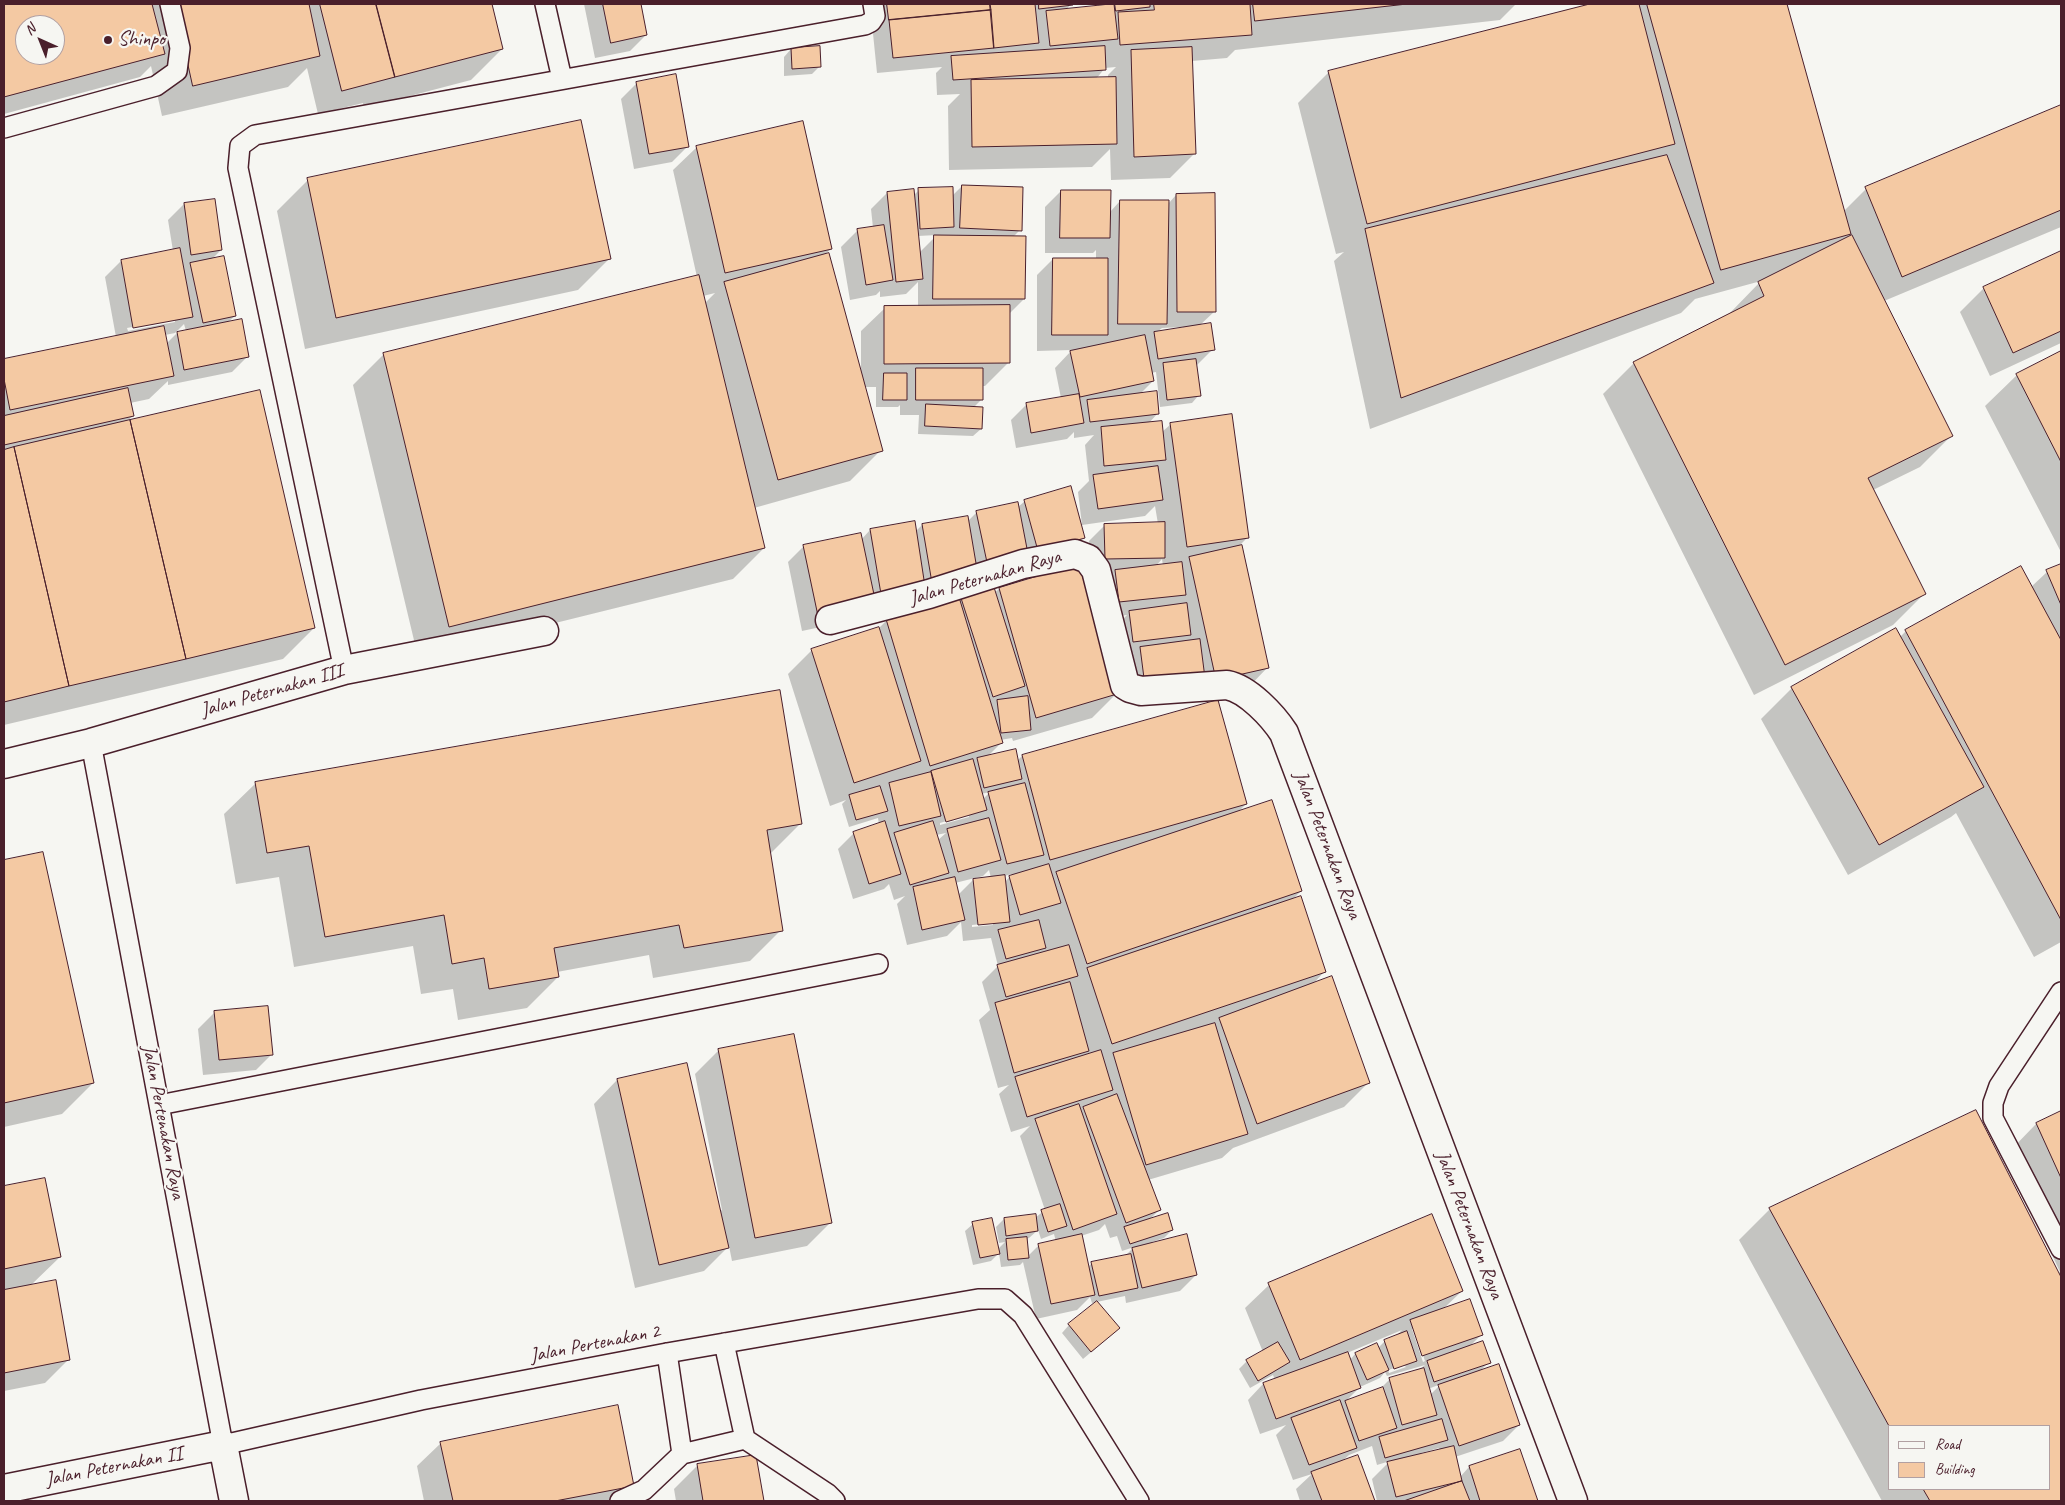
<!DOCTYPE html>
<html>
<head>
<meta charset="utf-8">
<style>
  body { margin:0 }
  #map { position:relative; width:2065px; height:1505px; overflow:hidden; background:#f6f6f2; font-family:Caveat,sans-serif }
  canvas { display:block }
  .frame { position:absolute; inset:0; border:5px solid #4a1f2b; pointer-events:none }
  .legend { position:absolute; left:1888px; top:1425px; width:162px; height:65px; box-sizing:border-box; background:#f6f6f2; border:1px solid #b1a0a2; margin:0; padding:6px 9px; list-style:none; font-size:15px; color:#4a1f2b }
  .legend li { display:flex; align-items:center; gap:10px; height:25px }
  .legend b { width:25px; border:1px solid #b1a0a2 }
  .north { position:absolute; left:15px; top:15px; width:50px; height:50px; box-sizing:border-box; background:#f6f6f2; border:1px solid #b1a0a2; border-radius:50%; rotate:316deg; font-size:14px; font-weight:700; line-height:20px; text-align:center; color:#4a1f2b }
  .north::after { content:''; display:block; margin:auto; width:18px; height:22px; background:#4a1f2b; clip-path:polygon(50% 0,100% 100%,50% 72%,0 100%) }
</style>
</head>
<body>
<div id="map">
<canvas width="2065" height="1505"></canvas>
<div class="frame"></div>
<ul class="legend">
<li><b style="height:6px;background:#f6f6f2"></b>Road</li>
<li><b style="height:14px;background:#f4c9a3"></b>Building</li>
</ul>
<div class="north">N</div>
</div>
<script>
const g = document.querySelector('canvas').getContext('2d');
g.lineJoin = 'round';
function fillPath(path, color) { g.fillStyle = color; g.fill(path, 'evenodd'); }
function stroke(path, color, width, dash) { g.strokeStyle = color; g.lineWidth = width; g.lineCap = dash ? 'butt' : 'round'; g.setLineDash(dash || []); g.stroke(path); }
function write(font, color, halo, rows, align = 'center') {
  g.font = font + ' Caveat,sans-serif'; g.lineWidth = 4.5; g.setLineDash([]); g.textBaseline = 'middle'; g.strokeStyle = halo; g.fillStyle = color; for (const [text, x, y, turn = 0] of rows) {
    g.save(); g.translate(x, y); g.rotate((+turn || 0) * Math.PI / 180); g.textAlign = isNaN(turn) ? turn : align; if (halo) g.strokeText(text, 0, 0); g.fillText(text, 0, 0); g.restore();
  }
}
fillPath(new Path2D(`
  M4,4H490L502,49L471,80L364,108L363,103L318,114L307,68L288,87L162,116L151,66L140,77L4,114ZM25,25H55V55H25Z
  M584,4H640L646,35L630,51L595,58Z
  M870,4H1071L1066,10L1098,7V4H1516L1500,20L1235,50L1227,58L1192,61L1194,154L1170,178L1111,180L1110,149L1092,167L949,170L948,106L960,94L937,95L936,73L942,67L877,73ZM1116,67L1108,75V79H1096L1105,68Z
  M1595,4H1786L1844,211L1866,189L2061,106V227L1884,301L1951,436L1920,467L1873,490L1924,594L1893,625L1754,695L1603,394L1634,363L1728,315L1761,281L1695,299L1681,313L1370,429L1334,261L1344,252L1336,254L1298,103L1329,72Z
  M791,49L820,66L812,74L784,76V57Z
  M637,83L688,146L672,162L634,169L621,99Z
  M697,147L831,249L823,256L861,373V331L885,308L918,307V282L906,294L880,297V291L876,295L850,300L841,247L857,231L873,228L871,209L887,193L914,195L919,190L952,196L962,186L1020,230L1013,237L1024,299L1008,315L1009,362L985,386H982V399L973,408L981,429L973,436L918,434L919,415H900V405L898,407H876V387H864L881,450L850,481L754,508L764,548L733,579L418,657L353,385L384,354L697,277L673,170ZM937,235L920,252L918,236ZM715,293L705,303L703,296Z
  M308,180L609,259L578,290L305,349L277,211Z
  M1061,191L1110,212L1120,201L1168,204L1176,195L1215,311L1199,326L1213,349L1196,366L1199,395L1192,403L1160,407L1156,372L1151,373L1153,381L1139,395L1158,413L1148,424L1162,432L1171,424L1248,537L1240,545L1267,668L1244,692L1192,703L1190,691L1130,701L1125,664L1133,656L1117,658L1114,628L1127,615L1103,618L1100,587L1113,574L1090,575L1089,541L1105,525L1158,524L1155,506L1145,516L1082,525L1078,492L1089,481L1085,445L1094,435L1074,438V432L1067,439L1016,448L1011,420L1027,404L1061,398L1055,368L1072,350L1037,351V275L1053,259H1096V250L1093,253H1045V207ZM1183,327V329L1156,333L1162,328ZM1162,559L1163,566L1155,567Z
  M184,204L221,250L211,260L235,316L227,323L248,356L232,372L168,385V381L149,399L130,403L133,416L126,422L314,628L283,659L4,725V360L116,337L105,277L121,261L173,251L168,220ZM175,319V322L128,331L127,328ZM184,324L186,331L177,333L166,344L165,335L175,333Z
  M2061,253V343L1990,376L1960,312L1984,288Z
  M2061,352V552L1985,406L2016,376Z
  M1025,501L1084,537L1068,553L858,619L802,631L788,562L804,546L861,540L870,530L915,532L922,525L967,517L968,521L977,512L1018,507Z
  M2061,565V942L2034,957L1956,813L1951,817L1848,875L1761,719L1792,688L1900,637L1906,631L2031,587L2047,572Z
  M999,589L1116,694L1092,718L1013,741L1012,738L1000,740L1001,743L987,757L1017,761L1022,756L1217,701L1246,804L1237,813L1301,891L1291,901L1324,972L1311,986L1368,1083L1344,1107L1233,1148L1222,1158L1148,1180L1159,1210L1149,1220L1172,1230L1164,1238L1152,1242V1244L1196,1275L1180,1291L1126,1303L1125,1296L1092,1303L1090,1297L1077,1310L1036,1319L1023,1262L1020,1265L1001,1267L999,1253L991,1261L973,1265L965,1231L973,1224L998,1249L1005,1242L999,1243L996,1227L1004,1219L1035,1215V1218L1045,1210L1020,1136L1030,1126L1011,1132L999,1094L1009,1085L998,1088L979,1020L990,1010L982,982L998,966L991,938L963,941L961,922L947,936L907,945L897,904L905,896L894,900L889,884L884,889L853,899L838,849L854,833L879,825L878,818L849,827L842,804L846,800L830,806L788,674L812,650L878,629L887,620L958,598L994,593ZM990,792L983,799L981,794ZM969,814V817L940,825V823ZM946,833L938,840L936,835ZM989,870L991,878L976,880V878L983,876ZM1012,874L1005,882L1004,876ZM975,878L958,895L955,883ZM993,923V925L972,927V925ZM1105,1224L1110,1238L1117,1236L1122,1251L1134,1247L1125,1256L1092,1263L1088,1267L1081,1236L1099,1230ZM1038,1230L1041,1239L1054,1234L1056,1242L1039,1245L1027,1257L1026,1239L1029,1238Z
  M256,783L801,823L769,855L781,930L750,961L653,978L649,955L557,972L558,977L527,1008L458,1020L453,989L421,994L413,946L294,967L279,877L236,884L224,814Z
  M42,853L93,1083L62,1114L4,1127V862Z
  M214,1013L272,1054L256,1070L203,1075L198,1029Z
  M719,1050L831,1222L807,1246L732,1261L729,1246L704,1271L635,1288L594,1104L617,1080L720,1211L722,1210L695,1074Z
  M2061,1113V1501H1882L1739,1240L1770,1209L2058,1273L2060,1272L2006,1155L2036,1124ZM1889,1426H2049V1489H1889Z
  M44,1179L60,1257L30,1286L69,1359L45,1383L4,1391V1188Z
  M1269,1285L1462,1291L1442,1310L1482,1334L1468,1348L1489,1362L1478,1373L1519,1425L1503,1441L1455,1457L1460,1477L1469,1467L1520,1450L1536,1501H1377L1372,1479L1390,1461L1377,1465L1372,1446L1349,1455L1340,1463L1357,1457L1374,1501H1300L1296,1489L1312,1474L1293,1480L1276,1435L1286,1425L1260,1434L1248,1400L1263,1384L1275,1380L1273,1375L1250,1388L1239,1369L1247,1361L1263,1352L1245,1308ZM1412,1329H1414L1425,1361L1423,1362ZM1402,1330L1394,1338L1385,1341L1378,1348L1376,1345L1355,1354L1350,1360L1347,1353ZM1404,1365L1406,1367L1389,1373L1388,1370ZM1425,1365L1420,1369L1390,1379L1379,1390L1345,1402L1360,1387L1380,1378L1385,1372L1387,1376ZM1441,1384L1430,1395L1428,1389ZM1439,1448L1440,1450L1422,1455L1421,1453Z
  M1069,1325L1110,1336L1083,1359L1062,1333Z
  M441,1443L633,1486L618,1501H424L417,1466Z
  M755,1457L762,1501H676L674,1489L698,1465Z`), '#0003');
const building = new Path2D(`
  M4,4H152L165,54L4,97ZM25,25H55V55H25Z
  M175,4H309L320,56L193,86Z
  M320,4H376L395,77L342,91Z
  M376,4H492L503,49L395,77Z
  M603,4H641L647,35L611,43Z
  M887,4H990L991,10L889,20Z
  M990,4H1035L1039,43L994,48Z
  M1039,4H1073V5L1039,9Z
  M1114,4L1118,39L1050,46L1046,11Z
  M1115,4H1150V7L1116,11Z
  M1154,4H1250L1252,35L1120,45L1118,12L1154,10Z
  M1253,4H1407L1255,21Z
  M1590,4H1639L1675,144L1367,224L1328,71Z
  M1647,4H1787L1851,234L1721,270Z
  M991,10L994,48L893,58L889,20Z
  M820,46L821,67L792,69L791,48Z
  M1105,46L1106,70L953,80L951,56Z
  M1192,47L1196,154L1134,157L1131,50Z
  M676,74L689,147L649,154L636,82Z
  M1116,77L1117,144L972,147L971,80Z
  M2061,105V210L1902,277L1865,187Z
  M581,120L611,259L336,318L307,178Z
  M803,121L832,249L725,273L696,146Z
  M1667,155L1714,283L1401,398L1365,229Z
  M962,185L1023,187L1022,231L960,228Z
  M953,187L954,227L920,229L918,188Z
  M914,189L923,279L896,282L887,192Z
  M1061,190H1111L1110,238H1060Z
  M1215,193L1216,312H1177L1176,194Z
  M215,199L222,250L191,255L184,203Z
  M1120,200H1169L1167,324H1118Z
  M884,225L893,280L866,285L857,229Z
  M934,235L1026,236L1025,299H933Z
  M1852,235L1953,436L1868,478L1926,594L1785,665L1633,362L1764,296L1758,282Z
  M180,248L193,317L133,328L121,260Z
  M2061,251V331L2013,353L1983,287Z
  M829,253L883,451L778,480L724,282Z
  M224,256L236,316L203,323L190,263Z
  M1053,258H1108V335H1052Z
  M699,275L765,548L449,627L383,353Z
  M1010,305V363L884,364V306Z
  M242,319L249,357L184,370L177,332Z
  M1211,323L1215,350L1158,359L1154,332Z
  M164,326L174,376L10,410L4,379V359Z
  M1145,335L1154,381L1080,397L1070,351Z
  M2061,351V462L2016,374Z
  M1196,359L1201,396L1167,400L1163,363Z
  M916,368H983V400H916Z
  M884,373H907V400H883Z
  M128,388L134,416L4,445V416Z
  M260,390L315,628L186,659L130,420Z
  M1157,391L1159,414L1090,422L1087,400Z
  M1079,394L1084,423L1031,433L1026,403Z
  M926,404L983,407L982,429L925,426Z
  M1232,414L1249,538L1187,547L1170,423Z
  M130,420L186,659L69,686L14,447Z
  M1162,421L1166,460L1104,466L1101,427Z
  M14,447L69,686L4,702V450Z
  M1158,466L1163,500L1098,509L1093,475Z
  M1071,486L1085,538L1038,551L1024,500Z
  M1018,502L1029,559L988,567L976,511Z
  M968,516L978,575L932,583L922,524Z
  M915,521L926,593L882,600L870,529Z
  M1165,522V558L1105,559L1104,524Z
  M861,533L876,604L818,616L803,545Z
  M1242,545L1269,668L1216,680L1189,557Z
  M1182,562L1186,595L1119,602L1115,570Z
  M1079,564L1117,694L1036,718L999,588Z
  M2061,564V605L2046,570Z
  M2021,566L2061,640V920L1905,630Z
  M993,584L1025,686L993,697L960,595Z
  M959,597L1003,743L930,766L886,619Z
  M1187,603L1191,635L1133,642L1129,611Z
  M879,627L921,761L854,783L811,649Z
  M1896,628L1984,787L1879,845L1791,687Z
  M1200,639L1205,678L1145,686L1140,647Z
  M780,690L802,824L767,830L783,931L684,948L679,925L554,948L559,977L489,989L484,958L452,964L444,915L325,937L309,846L267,853L255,782Z
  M1028,696L1031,730L1001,733L997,700Z
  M1218,700L1247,804L1050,860L1022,755Z
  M1016,749L1022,779L984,788L977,758Z
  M973,759L987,810L946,822L931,771Z
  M931,772L941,816L899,826L889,783Z
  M1025,783L1044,855L1007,864L988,792Z
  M880,786L888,811L856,820L849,795Z
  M1272,800L1302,891L1087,964L1056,872Z
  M989,818L1001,860L958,872L947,829Z
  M885,821L901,874L869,884L853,832Z
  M933,821L949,873L910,885L894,833Z
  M43,852L94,1083L4,1103V860Z
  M1049,864L1061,903L1020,915L1009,876Z
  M1005,875L1010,922L978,925L973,879Z
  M955,877L965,920L922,930L913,887Z
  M1301,896L1326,972L1112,1044L1087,968Z
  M1039,920L1046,948L1006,959L998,930Z
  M1069,945L1078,976L1006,997L997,965Z
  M1332,976L1370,1083L1257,1124L1219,1018Z
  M1070,982L1089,1051L1014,1073L995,1003Z
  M268,1006L273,1055L219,1060L214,1011Z
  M1215,1023L1248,1134L1146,1165L1113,1053Z
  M794,1034L832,1223L755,1238L718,1049Z
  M1101,1050L1113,1090L1027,1117L1015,1077Z
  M687,1063L729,1248L659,1265L617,1079Z
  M1117,1094L1161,1210L1126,1223L1083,1107Z
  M1079,1104L1117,1214L1073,1230L1035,1119Z
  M1976,1110L2061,1277V1501H1930L1923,1489H2049V1426H1889L1769,1208Z
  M2061,1111V1178L2036,1123Z
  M45,1178L61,1257L4,1269V1186Z
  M1060,1204L1067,1226L1048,1232L1041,1210Z
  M1168,1213L1173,1230L1130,1244L1124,1227Z
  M1036,1214L1038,1231L1006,1236L1004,1218Z
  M1432,1214L1463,1291L1300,1360L1268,1283Z
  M992,1218L1000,1254L980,1258L972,1222Z
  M1082,1234L1095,1295L1051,1304L1038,1244Z
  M1187,1234L1197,1275L1142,1288L1132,1248Z
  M1027,1237L1029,1258L1008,1260L1006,1239Z
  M1131,1254L1138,1288L1099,1296L1091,1262Z
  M56,1280L70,1360L4,1373V1290Z
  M1470,1299L1483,1335L1422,1356L1410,1320Z
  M1097,1301L1120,1328L1091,1352L1068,1324Z
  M1407,1331L1417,1361L1394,1369L1384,1340Z
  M1483,1341L1491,1363L1434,1382L1427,1361Z
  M1278,1342L1290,1362L1258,1381L1246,1360Z
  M1377,1343L1389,1370L1367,1380L1355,1353Z
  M1348,1352L1361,1388L1276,1419L1263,1383Z
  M1499,1364L1520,1425L1459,1446L1438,1385Z
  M1424,1368L1437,1415L1402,1425L1389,1378Z
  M1383,1387L1397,1428L1359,1441L1345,1401Z
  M1340,1400L1357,1448L1309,1465L1291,1418Z
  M618,1405L634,1486L555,1501H453L440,1442Z
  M1442,1419L1448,1440L1385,1458L1379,1437Z
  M1454,1446L1462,1481L1396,1497L1387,1462Z
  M1520,1449L1538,1501H1480L1469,1466Z
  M756,1455L764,1501H703L697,1464Z
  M1358,1455L1375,1501H1322L1311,1472Z
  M1462,1481L1470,1501H1404Z`);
fillPath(building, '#f4c9a3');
stroke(building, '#4a1f2b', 1);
const service = new Path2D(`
  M545,4L562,79
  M4,128L156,86L177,71L180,48L170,4
  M344,670L238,168L240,146L255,135L865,25L871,22L875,16L873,4
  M91,743L223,1445L421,1400L667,1353L978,1299H1005L1023,1315L1139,1501
  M2061,992L1999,1086L1993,1103V1118L2061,1249
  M159,1105L878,964
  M667,1353L682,1454
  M745,1439L828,1494L835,1501
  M620,1501L644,1490L682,1454L745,1439L724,1343`);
const minor = new Path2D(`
  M830,620L929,594L1023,564L1075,554L1088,559L1096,570L1125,685L1130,688L1141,691L1227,685C1248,689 1273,716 1284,733L1573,1501
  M4,764L91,743L344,670L544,631`);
const tertiary = new Path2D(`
  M4,1489L223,1445L234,1501`);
stroke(service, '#4a1f2b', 22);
stroke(minor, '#4a1f2b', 31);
stroke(tertiary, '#4a1f2b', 31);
stroke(service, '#f6f6f2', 19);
stroke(minor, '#f6f6f2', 28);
stroke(tertiary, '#f6f6f2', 28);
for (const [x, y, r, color] of [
  [108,40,5,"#4a1f2b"]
]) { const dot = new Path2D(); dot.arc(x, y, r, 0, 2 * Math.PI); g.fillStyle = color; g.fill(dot); stroke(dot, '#f6f6f2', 2); }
write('20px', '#4a1f2b', '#f6f6f2', [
  ["Shinpo",118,40]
], 'left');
write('20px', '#4a1f2b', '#f6f6f2', [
  ["Jalan Peternakan Raya",985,578,-16],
  ["Jalan Peternakan III",272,691,-16],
  ["Jalan Peternakan Raya",1327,845,69],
  ["Jalan Pertenakan Raya",163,1122,79],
  ["Jalan Peternakan Raya",1469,1225,69],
  ["Jalan Pertenakan 2",595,1344,-11],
  ["Jalan Peternakan II",114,1467,-11]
]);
</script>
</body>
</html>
